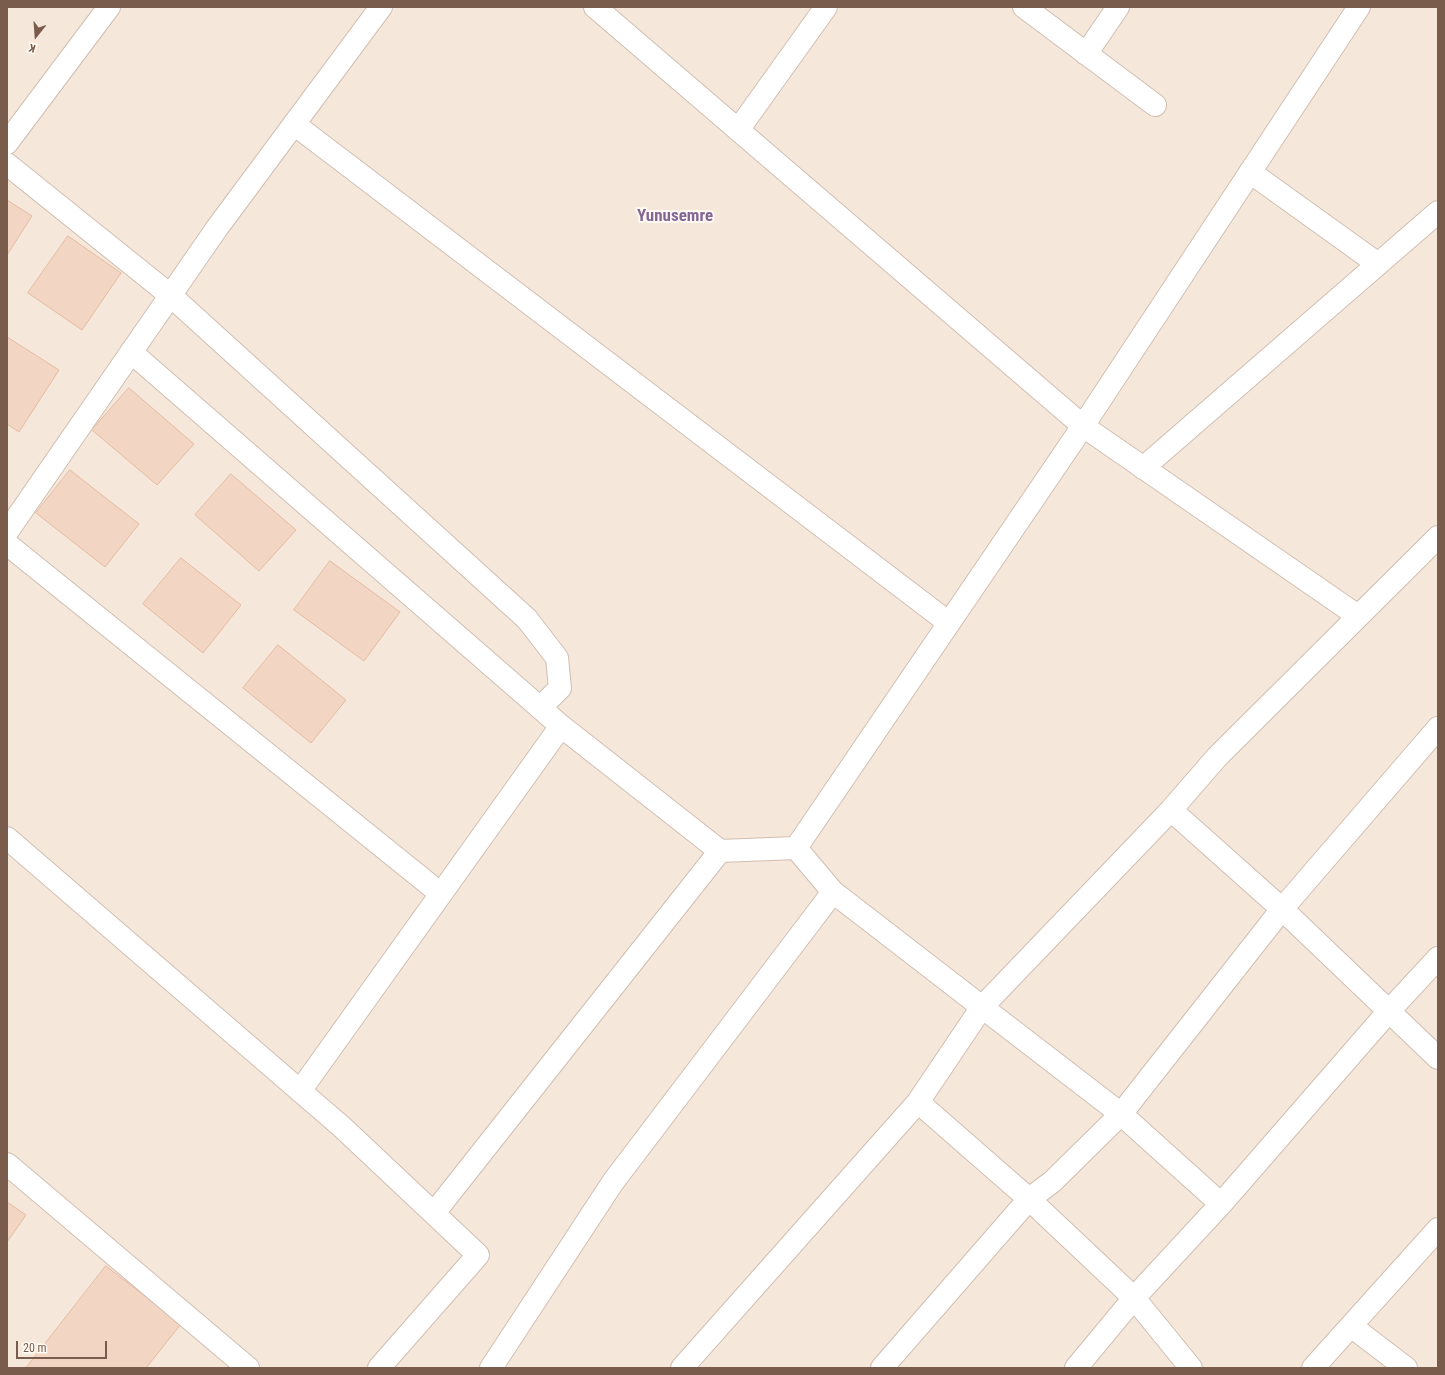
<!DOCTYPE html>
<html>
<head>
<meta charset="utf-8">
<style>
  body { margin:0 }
  #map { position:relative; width:1445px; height:1375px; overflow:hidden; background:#fdf6ec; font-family:"Roboto Condensed",sans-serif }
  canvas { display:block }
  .frame { position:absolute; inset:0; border:8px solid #7a5c4d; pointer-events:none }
  .north { position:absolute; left:16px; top:16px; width:40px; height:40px; -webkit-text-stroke:3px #fffaf3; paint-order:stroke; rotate:197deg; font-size:11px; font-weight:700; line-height:16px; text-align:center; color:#7a5c4d }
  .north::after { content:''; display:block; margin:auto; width:14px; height:18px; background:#7a5c4d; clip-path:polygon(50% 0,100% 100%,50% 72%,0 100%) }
  .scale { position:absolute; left:16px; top:1341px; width:91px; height:18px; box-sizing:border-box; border:2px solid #7a5c4d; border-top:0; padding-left:5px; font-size:12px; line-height:14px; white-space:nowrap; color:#7a5c4d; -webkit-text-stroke:3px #fffaf3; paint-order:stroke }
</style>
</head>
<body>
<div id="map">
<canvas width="1445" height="1375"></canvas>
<div class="frame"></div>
<div class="north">K</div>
<div class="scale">20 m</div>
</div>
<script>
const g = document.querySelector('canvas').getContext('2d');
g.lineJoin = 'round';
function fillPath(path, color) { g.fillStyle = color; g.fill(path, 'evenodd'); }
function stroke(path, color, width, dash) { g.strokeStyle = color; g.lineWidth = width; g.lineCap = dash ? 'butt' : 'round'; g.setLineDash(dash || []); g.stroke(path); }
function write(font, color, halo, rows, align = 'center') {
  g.font = font + ' "Roboto Condensed",sans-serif'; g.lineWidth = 4; g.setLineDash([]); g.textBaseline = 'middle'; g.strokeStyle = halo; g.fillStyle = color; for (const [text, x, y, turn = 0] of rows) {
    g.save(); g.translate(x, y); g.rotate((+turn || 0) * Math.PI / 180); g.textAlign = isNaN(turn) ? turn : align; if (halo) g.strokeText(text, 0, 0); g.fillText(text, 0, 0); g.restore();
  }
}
fillPath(new Path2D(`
  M7,7H1438V1368H7Z`), '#f5e8da');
const building = new Path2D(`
  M7,200L32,216L7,255Z
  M68,236L121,273L82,330L28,293Z
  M7,337L59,370L19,432L7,424Z
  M129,388L194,444L157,485L92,430Z
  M70,470L139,524L105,567L36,513Z
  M231,474L296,530L259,571L195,515Z
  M181,558L241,605L203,653L143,604Z
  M330,561L400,612L364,661L294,610Z
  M278,645L346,700L311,743L243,688Z
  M7,1202L26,1215L7,1242Z
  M106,1266L181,1324L146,1368H28L27,1367Z`);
fillPath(building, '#f3d5c3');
stroke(building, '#e6bba3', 1);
const minor = new Path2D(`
  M595,7L1083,426L1358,616
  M1024,7L1155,105
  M1086,54L1118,7
  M294,124L949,623
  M738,130L826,7
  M7,143L109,7
  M7,164L170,295L527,619L557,658L560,688L540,708
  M1250,172L1378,264
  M131,352L561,726L720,851L796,848
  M1143,468L1438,212
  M7,532L217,228L381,7
  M7,544L441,894
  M1171,810L1282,909L1438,1058
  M7,838L342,1127L478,1255L379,1368
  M300,1091L561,726
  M918,1102L1029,1199L1134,1298L1191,1368
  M7,1164L248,1368
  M1221,1204L1121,1114L982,1007L833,892L796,848L1083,426L1359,7
  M434,1213L720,851
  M1351,1326L1406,1368
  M491,1368L613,1182L833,892
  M682,1368L918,1102L982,1007L1171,810L1217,757L1438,537
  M882,1368L1029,1199L1052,1182L1121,1114L1282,909L1438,728
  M1076,1368L1134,1298L1221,1204L1389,1011L1438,958
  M1313,1368L1438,1229`);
stroke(minor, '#d1beb0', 24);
stroke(minor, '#fff', 22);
write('bold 17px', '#846695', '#fffaf3', [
  ["Yunusemre",675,217]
]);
</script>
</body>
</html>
